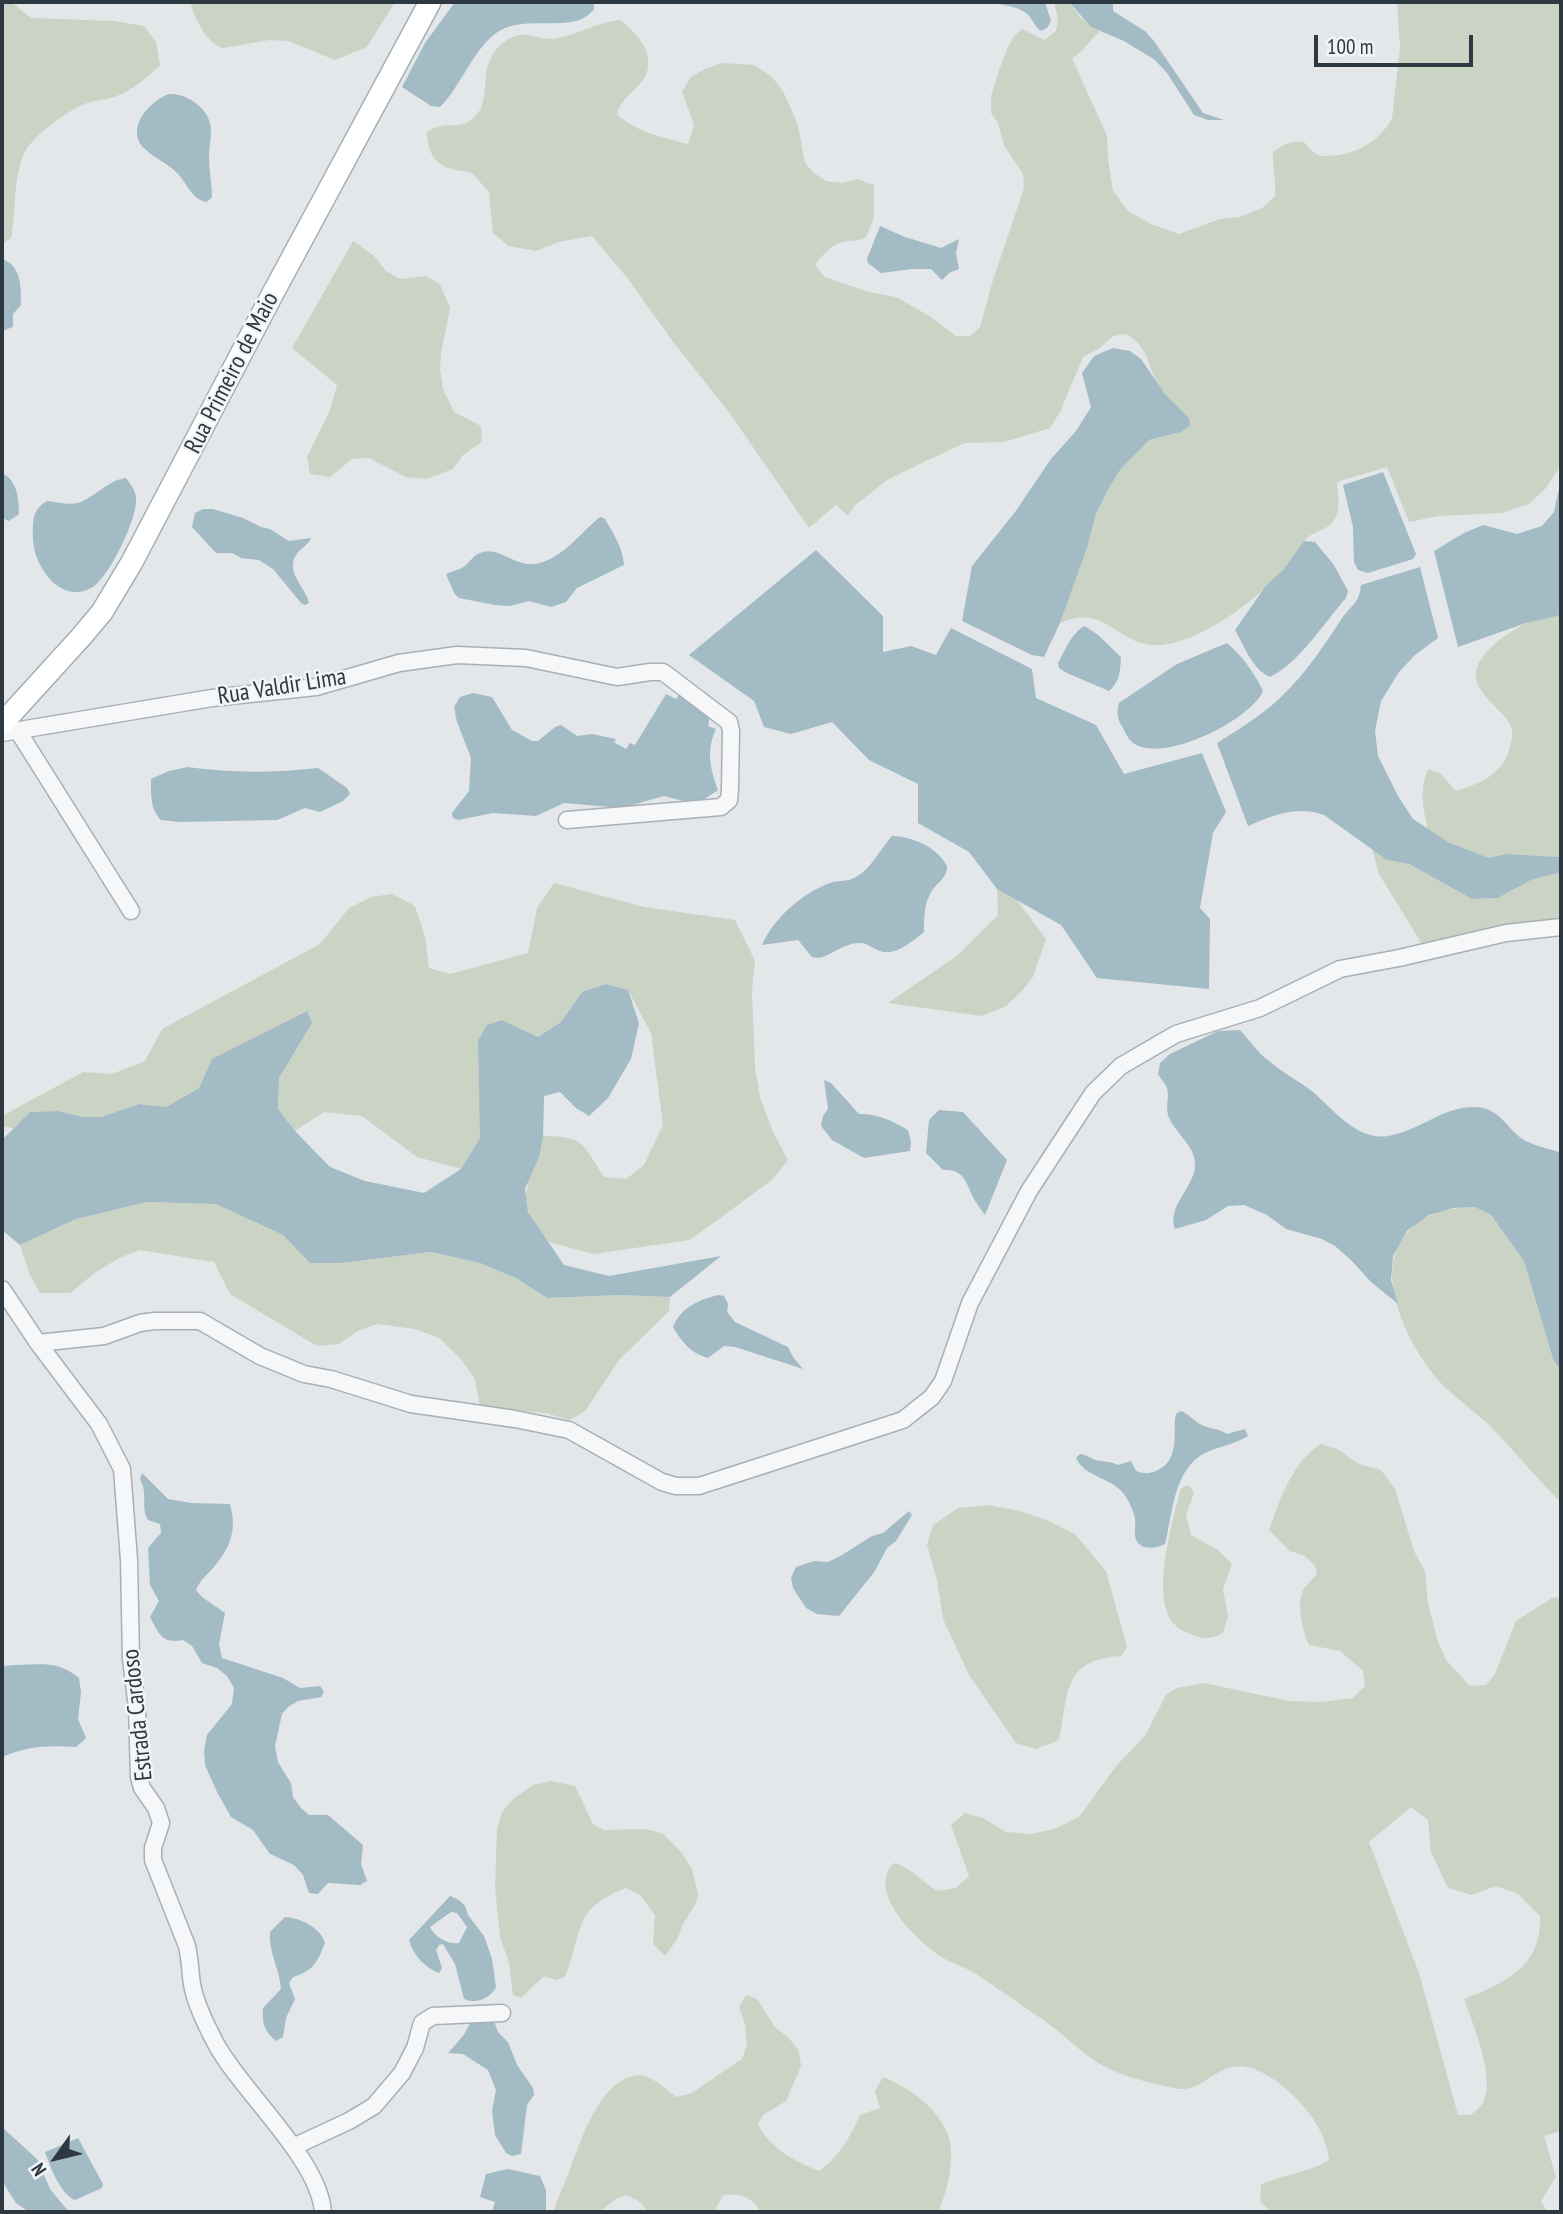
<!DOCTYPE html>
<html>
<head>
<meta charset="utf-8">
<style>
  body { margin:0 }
  #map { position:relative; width:1563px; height:2214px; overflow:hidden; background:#e3e7ea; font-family:"PT Sans Narrow",sans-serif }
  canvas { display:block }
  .frame { position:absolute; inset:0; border:4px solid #2d3840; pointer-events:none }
  .north { position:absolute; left:21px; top:2123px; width:70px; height:70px; -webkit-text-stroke:5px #f2f5f7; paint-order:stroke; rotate:236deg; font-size:19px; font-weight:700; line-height:28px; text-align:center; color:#2d3840 }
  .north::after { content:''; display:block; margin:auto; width:24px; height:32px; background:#2d3840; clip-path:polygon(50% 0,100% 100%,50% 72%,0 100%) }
  .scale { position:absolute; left:1314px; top:35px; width:159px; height:32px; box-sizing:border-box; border:4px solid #2d3840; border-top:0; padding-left:9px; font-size:21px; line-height:24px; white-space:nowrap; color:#2d3840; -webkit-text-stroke:5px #f2f5f7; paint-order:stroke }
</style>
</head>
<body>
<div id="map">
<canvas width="1563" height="2214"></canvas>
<div class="frame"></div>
<div class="north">N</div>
<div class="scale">100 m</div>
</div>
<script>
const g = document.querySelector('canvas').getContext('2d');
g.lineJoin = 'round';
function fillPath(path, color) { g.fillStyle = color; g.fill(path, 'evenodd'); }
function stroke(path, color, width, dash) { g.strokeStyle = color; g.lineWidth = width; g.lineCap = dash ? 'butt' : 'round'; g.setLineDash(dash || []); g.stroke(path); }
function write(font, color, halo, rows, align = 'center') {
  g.font = font + ' "PT Sans Narrow",sans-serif'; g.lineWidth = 5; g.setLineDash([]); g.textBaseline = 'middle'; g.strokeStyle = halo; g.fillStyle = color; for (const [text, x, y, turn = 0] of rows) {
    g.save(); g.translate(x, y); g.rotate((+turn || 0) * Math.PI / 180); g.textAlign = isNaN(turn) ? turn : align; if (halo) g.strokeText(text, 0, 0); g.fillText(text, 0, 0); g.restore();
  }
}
fillPath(new Path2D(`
  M2,2H11L31,18L114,21L144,26L156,42L160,65C146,78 134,89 117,96C108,100 99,100 90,102C71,108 32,135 24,154C12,181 17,210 11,238L2,244Z
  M190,2H395L367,47L335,60L288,41L269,40L223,48C206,43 195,18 190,2Z
  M1054,2H1069L1080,17L1100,32C1088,40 1084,53 1072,58L1107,136L1108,159L1113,191L1128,211L1151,224L1179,234L1220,219L1240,217L1262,208L1275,196C1277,181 1272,167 1273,152C1284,144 1291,141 1304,142C1309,148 1314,154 1321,156C1326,157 1333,155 1338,155C1362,151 1379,140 1392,119L1400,47L1397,2H1561V465L1546,488L1529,504L1502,513L1439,516L1409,522L1387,467L1337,482C1338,496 1342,511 1332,523C1324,531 1312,532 1305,540C1298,549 1293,558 1286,567C1260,598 1196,647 1154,645C1116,644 1106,603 1060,623L1087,548L1096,514L1109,488L1120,470L1149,440L1181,432L1189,418C1177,407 1163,395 1156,380C1145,358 1149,350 1127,334L1113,336L1100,348L1083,357L1060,412L1050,428L1004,442L965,443L928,460L887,480L854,506L848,516L836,505L809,528L728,411L674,343L629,280L592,236L559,242L536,251L509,246L493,233L489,192L471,172C443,170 428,163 427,132C444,120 456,130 471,120C491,106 481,78 490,60C494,50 499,46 507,40C528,27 539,43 558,38C580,34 597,22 620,20C637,33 659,57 643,80C634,93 621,98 617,114C638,133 661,137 688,144L694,125L682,92L691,77L703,70L722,63L754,65L772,77L783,91L798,125L805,163L814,173L826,181L843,183L857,179L874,185V218L866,237C857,242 852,240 843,242C831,244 821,257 815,265L825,277L869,292L896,297L931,317L956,336H970L980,327L993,280L1024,188L1023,174L1004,145L998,123L991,113V96L999,70L1008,47L1014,36L1022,29L1044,40L1056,31L1058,19Z
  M353,241L374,256L386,271L400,279L426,276L440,284L450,308L441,354L440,369L443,389L454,412L481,426L482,442L463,455L453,469L427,479L406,477L369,458L352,459L330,477L310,474L307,457L330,410L337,385L292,348Z
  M1561,615V857L1505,854L1489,858L1448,842L1428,830C1423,808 1419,790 1428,769L1440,773L1456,791C1480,783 1500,776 1509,751C1511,743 1514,732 1510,724C1503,711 1483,699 1477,682C1469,658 1506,633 1525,624C1535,619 1550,616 1561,615Z
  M1372,849L1387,860L1409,864L1472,899L1498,898L1531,880L1561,872V917L1425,949L1379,874Z
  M554,883L644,907L735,920L755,961L752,991L755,1068L760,1097L773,1132L788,1160L772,1180L690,1240L593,1254L549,1242C542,1233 534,1223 529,1213C519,1191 538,1160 543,1136C585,1136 583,1145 604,1177L626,1179L644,1165L663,1125L651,1033L628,990L606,984L582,992L561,1022L538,1037L502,1020L478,1041L481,1138L461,1169L417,1157L362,1116L324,1112L295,1131L278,1109L279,1078L312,1023L242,1045L212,1059L199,1088L166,1107L139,1104L101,1117H84L57,1111L30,1112L15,1129L2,1126V1116L83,1072L112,1074L145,1061L162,1029L320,944L349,908L371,897L392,894L415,906L425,937L429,968L450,974L528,953L537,908Z
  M997,889L1016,899L1046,939L1033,977L1021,992L1006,1006L982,1016L888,1003L958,955L998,915Z
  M147,1202L216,1204L283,1235L311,1263H342L431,1252L480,1263L516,1278L547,1298L620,1295L670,1297L669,1311L619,1360L585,1411L570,1420L545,1413L480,1407L475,1379L460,1358L439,1338L415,1329L377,1324L358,1331L339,1344L317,1346L230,1294L214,1262L140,1250L119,1258L96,1272L70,1293H40L29,1273L20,1245L76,1219Z
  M1475,1207L1491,1215L1524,1261L1553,1359L1561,1371V1502C1535,1477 1513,1449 1488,1424C1475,1412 1460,1401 1447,1389C1416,1360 1376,1286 1399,1245C1415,1215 1443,1208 1475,1207Z
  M1321,1444L1337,1449L1359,1464L1381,1470L1395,1489L1414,1551L1425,1571L1428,1603L1437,1639L1446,1660L1470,1686L1486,1685L1495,1674L1516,1621L1552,1598L1561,1597V2131L1544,2136L1556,2177L1541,2201L1547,2212H1271L1260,2201L1261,2185C1283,2174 1309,2173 1329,2160C1327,2127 1294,2090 1265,2074C1218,2048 1209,2097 1173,2088C1155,2084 1134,2079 1116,2072C1086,2060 1066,2035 1039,2017C1019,2003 998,1989 978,1975C966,1967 952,1964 940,1956C917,1941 865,1891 894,1863C910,1867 923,1882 937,1891L956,1888L969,1876L951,1825L965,1813L983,1818L1006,1832L1030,1834L1054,1829L1079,1817L1117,1765L1145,1736L1166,1695L1177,1688L1204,1683L1289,1701L1321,1702L1353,1698L1365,1686L1363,1671L1340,1651L1309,1645C1303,1632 1297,1607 1302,1593C1304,1586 1312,1580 1317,1574L1315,1566L1305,1556L1290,1551L1269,1530C1280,1499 1292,1462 1321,1444ZM1411,1807L1428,1820L1431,1852L1448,1888L1472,1895L1496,1886L1518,1894L1540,1916C1542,1966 1506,1983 1464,1999C1473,2025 1496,2078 1483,2103C1480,2108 1475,2112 1470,2115H1458L1419,1973L1369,1842Z
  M1189,1485L1194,1493L1186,1515L1191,1535L1218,1550L1232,1564L1223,1589L1228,1617L1223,1633C1210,1640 1201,1639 1188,1633C1181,1630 1175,1626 1171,1620C1152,1591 1173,1519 1181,1488Z
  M988,1505L1020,1511L1049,1521L1075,1534L1106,1571L1127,1647L1121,1656C1061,1660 1069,1694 1059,1740L1036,1749L1016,1743L969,1675L943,1619L937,1580L927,1545L933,1525L958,1508Z
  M551,1781L575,1786L593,1824L604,1830L644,1829L662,1833L681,1852L692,1869L698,1894L696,1903L683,1924L678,1938L665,1956L653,1944L655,1915L640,1895L626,1888C571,1909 584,1931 565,1977L556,1980L544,1976L521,1998L513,1995L509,1963L500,1937L495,1887L497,1829L502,1812L513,1799L533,1785Z
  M746,1995L757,1999L775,2027L788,2037L799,2051L801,2066L786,2101L763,2115L758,2124C768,2147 796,2162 819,2171C839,2157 850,2137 860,2115L880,2108L875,2091L883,2077C910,2088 940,2109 949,2138C955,2159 947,2194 938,2212H760C754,2197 739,2193 723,2195L714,2212H648L639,2201L626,2195L616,2199L599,2212H554C557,2199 562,2190 567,2177C579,2147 597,2084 633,2076C649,2072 664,2088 676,2097L690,2094L742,2059L747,2044L745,2024L739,2007Z`), '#cbd3c5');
fillPath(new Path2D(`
  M455,2H594V9C575,35 530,14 501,30C475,44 461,87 440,107L431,106L402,87L425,43Z
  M991,2H1045L1051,21L1047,28L1041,31C1035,27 1032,18 1026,13C1017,6 1002,5 991,2Z
  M1069,2H1113V11L1145,31L1154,41L1203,113L1224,120H1208L1194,115L1167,73L1155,60L1124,41L1091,27Z
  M169,94C187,93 211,109 211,130C211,139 209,149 209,158C209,171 212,184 212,197L207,202C191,200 187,182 176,172C167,163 154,158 145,149C124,130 149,101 169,94Z
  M880,226L905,237L941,248L959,239L956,253L959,269L949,273L942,280L931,269H912L881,273L868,263L867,259Z
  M2,259C22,266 21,287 21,305L13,314V327L2,331Z
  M1113,348L1130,351L1141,359L1165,394L1189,418L1190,425L1181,432L1149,440L1120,470L1109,488L1096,514L1087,548L1060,623L1044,657L1032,655L962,621L972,566L1015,512L1051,459L1076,431L1091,407L1082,373L1094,356Z
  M1383,472L1416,554L1413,559L1368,573L1358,570L1354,562L1353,527L1343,485Z
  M2,473C17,480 19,498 19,514L9,521L2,518Z
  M126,478C130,484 135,489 136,497C139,516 109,577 93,587C61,606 34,567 33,539C33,523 31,510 47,501C58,502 70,506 81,502C97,495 109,480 126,478Z
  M1561,479V615L1526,623L1458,647L1434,551L1464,533L1483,525L1517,534L1542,526L1554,512Z
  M203,509H213L243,518L261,527L270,529L289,541L311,538C308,546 300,548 296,555C285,572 306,588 309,603L305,605L301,603L273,569L259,560L241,558L232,553H216L192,527L195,513Z
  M600,517L604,518C613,532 623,548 624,565L577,588L566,602L551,607L529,601L510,606L495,605L459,598L454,593L446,574C451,572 457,570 462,568C470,563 473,554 483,552C501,547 518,570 540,563C566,555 580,533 600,517Z
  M1304,541L1315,542L1334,565L1348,591L1346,598C1324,623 1299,663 1270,677C1253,670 1244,646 1235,630L1265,587L1284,569Z
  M816,550L883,616V652L911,646L936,655L951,628L1032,669L1036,698L1096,725L1124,774L1202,753L1226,812L1213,833L1200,908L1210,919L1209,989L1097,978L1061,925L997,889L969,852L918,823V784L869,760L832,722L791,734L764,727L754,701L689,655Z
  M1420,567L1438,638L1415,655L1399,672L1381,701L1375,731L1378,756L1398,796L1413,819L1448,842L1489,858L1505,854L1561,857V872L1531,880L1498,898L1472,899L1409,864L1387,860L1324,815C1298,805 1272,815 1248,826L1217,743C1241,728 1267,712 1287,691C1309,669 1326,642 1343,617C1353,603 1359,604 1361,585Z
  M1085,626L1098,635L1121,657C1120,671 1120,682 1109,691L1067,673L1059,668L1058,663C1065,651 1072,632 1085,626Z
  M1227,643C1243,657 1254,672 1263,691C1251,720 1160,766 1132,742C1128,739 1125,732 1123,728C1118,720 1116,713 1119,703L1177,664Z
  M473,693L492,697L512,730L532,741H538L555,727L561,725L577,736L592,734L616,739L614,742L626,749L630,743L635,745L666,694L676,699L680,693L710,716L708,726L716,729C706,751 710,768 718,790L703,800L694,802L683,801L664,796L622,808L564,803L536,816L493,813L458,820L453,818L452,813L469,791L471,758L457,722L454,707L460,697Z
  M187,767C231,773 274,773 318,768L347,788L350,794L343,801L320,812L305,808L277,820L180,822L161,820C150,809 151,794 151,779L169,771Z
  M892,836C912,836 938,848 947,866C947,880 936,882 930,894C924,906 924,918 924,932C913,941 894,957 880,951C872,948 868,943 859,943C844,943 832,955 819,958L812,957L798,940L762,945C774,918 802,893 830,883C839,880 848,882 856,877C872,868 880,849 892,836Z
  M606,984L628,990L639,1023L631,1059L608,1098L589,1116L576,1108L560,1092L544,1096L543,1137L539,1157L525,1189L528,1212L564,1265L609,1276L721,1256L670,1297L620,1295L547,1298L516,1278L480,1263L431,1252L342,1263H310L283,1235L216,1204L147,1202L76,1219L20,1245L2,1230V1140L30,1112L57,1111L84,1117H101L139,1104L166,1107L199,1088L212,1059L307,1011L312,1023L279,1078L278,1109L295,1131L330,1167L365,1181L424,1193L461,1169L480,1138L478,1041L487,1025L502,1020L538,1037L561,1022L582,992Z
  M1240,1030C1249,1040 1258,1053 1269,1061C1283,1073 1299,1081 1313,1092C1334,1110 1357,1141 1388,1136C1419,1131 1442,1107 1474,1107C1499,1107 1505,1126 1521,1138C1532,1146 1549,1148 1561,1153V1371L1553,1359L1524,1261L1491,1215L1475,1207L1454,1208L1429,1215L1407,1231L1393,1256L1391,1280L1398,1304L1371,1282L1351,1260L1335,1246L1322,1239L1286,1229L1267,1215L1244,1205L1228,1206L1206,1220L1175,1229C1167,1207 1192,1189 1195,1168C1197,1147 1178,1136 1170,1120C1164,1109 1170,1098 1167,1088C1165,1083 1160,1078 1158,1074L1160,1063L1170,1054L1218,1031Z
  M824,1080L831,1083L859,1114C878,1114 891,1120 908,1130L911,1142L910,1151L864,1158L832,1140L821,1126L823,1116L828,1109Z
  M939,1110L963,1112L1007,1160L985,1215C981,1209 975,1202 972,1195C965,1179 962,1169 943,1170L926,1153L929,1120Z
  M718,1295L724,1296L728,1304L727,1312L735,1322L788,1347L793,1357L803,1369L735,1347L724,1346L708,1358C690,1353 682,1342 673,1327C681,1307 699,1300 718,1295Z
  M1181,1411C1189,1414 1193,1420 1200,1424C1208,1429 1218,1428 1227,1434L1245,1429L1248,1436C1235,1444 1221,1446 1207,1452C1173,1468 1173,1513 1165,1544C1154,1550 1136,1550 1135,1535C1134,1529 1136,1523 1135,1518C1133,1511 1130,1503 1126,1497C1114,1477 1086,1479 1076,1458L1080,1454C1087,1455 1090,1458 1096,1460C1104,1462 1110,1461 1118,1465L1131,1461L1136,1471C1144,1474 1150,1474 1158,1470C1178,1460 1174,1438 1175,1419L1176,1414Z
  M142,1473L168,1499L191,1503L230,1504C237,1530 231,1547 213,1568C206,1576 200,1580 196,1590L202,1597L225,1613L219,1644L222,1658L283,1678L300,1688L320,1686L324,1692L321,1697L298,1701L288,1707L282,1714L275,1746L278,1762L291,1783L293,1797L301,1808L309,1815H328L363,1845L361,1864L367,1881L360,1885L328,1883L318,1894L309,1893L303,1875L294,1865L270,1854L253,1830L231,1817L217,1792L205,1765L204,1751L207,1735L232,1704L234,1688L227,1676L217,1668L202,1663L192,1646L183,1640C162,1644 159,1634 150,1617L159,1601L150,1585L148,1548L161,1533L160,1524L148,1520C140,1506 149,1497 140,1479Z
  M909,1511L912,1515L896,1541L887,1548L875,1571L839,1616L817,1614L806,1608L793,1588L791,1578L796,1567L814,1561L828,1562L842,1555L872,1536L883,1533Z
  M16,1665C42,1664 59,1661 79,1678L81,1692L78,1719L86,1738L76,1747C49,1745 27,1746 2,1757V1666Z
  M450,1896L459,1900L465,1906L468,1915L484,1936L492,1959L496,1987C490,1999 476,2004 464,1999L455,1964L443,1944L439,1945L436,1950L442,1968L439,1973C425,1968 413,1955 409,1940ZM451,1912L457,1913L467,1927L459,1943C449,1945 434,1937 430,1927Z
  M285,1917C299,1917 322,1929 325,1943C317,1963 313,1971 293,1977L289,1983L295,1999L286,2018L283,2037L276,2041C264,2031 262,2023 263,2008L281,1989C280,1970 268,1951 270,1932Z
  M472,2020L494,2021L498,2032L508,2042L517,2065L533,2088L534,2095L527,2105L521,2154L512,2156L506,2153L495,2135L492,2111L496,2090L488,2070L463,2054L448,2053L463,2036Z
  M2,2127L37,2159L50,2189L69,2212H29L16,2203L2,2181Z
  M78,2138L103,2184L102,2188L75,2200C60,2194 50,2166 45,2152Z
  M508,2169L540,2176L546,2190V2212H492L495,2202L480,2197L486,2174Z`), '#a2bbc5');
const minor = new Path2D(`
  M18,731L131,911
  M2,733L212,698L316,687L399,663L457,655L526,658L617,677L650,672H663L729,722L731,731L730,789L729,800L721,807L567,820
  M2,1289L38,1343L99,1424L122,1469L129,1560L131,1659L137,1708L139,1777L142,1788L156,1808L161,1823L153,1848V1860L187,1946C190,1959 190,1971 192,1984C195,2003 207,2027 216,2044C242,2092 319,2159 323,2212
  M38,1343L104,1336L140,1323L154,1321H200L260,1356L304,1374L331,1379L411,1404L515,1419L569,1430L662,1482L676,1486H699L903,1420L932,1397L943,1381L970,1303L1029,1191L1093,1093L1121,1066L1176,1034L1260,1008L1340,969L1399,958L1506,933L1561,927
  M293,2147L349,2121L374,2106L402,2073L415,2048L422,2023L433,2016L502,2013`);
const major = new Path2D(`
  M2,724L81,637L102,612L132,562L272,295L430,2`);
stroke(minor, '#a9afb4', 19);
stroke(major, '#a3aeb4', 24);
stroke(minor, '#f5f7f8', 16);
stroke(major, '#fff', 21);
write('24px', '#2d3840', '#f2f5f7', [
  ["Rua Primeiro de Maio",232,373,-63],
  ["Rua Valdir Lima",282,687,-9],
  ["Estrada Cardoso",138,1715,-96]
]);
</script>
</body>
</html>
